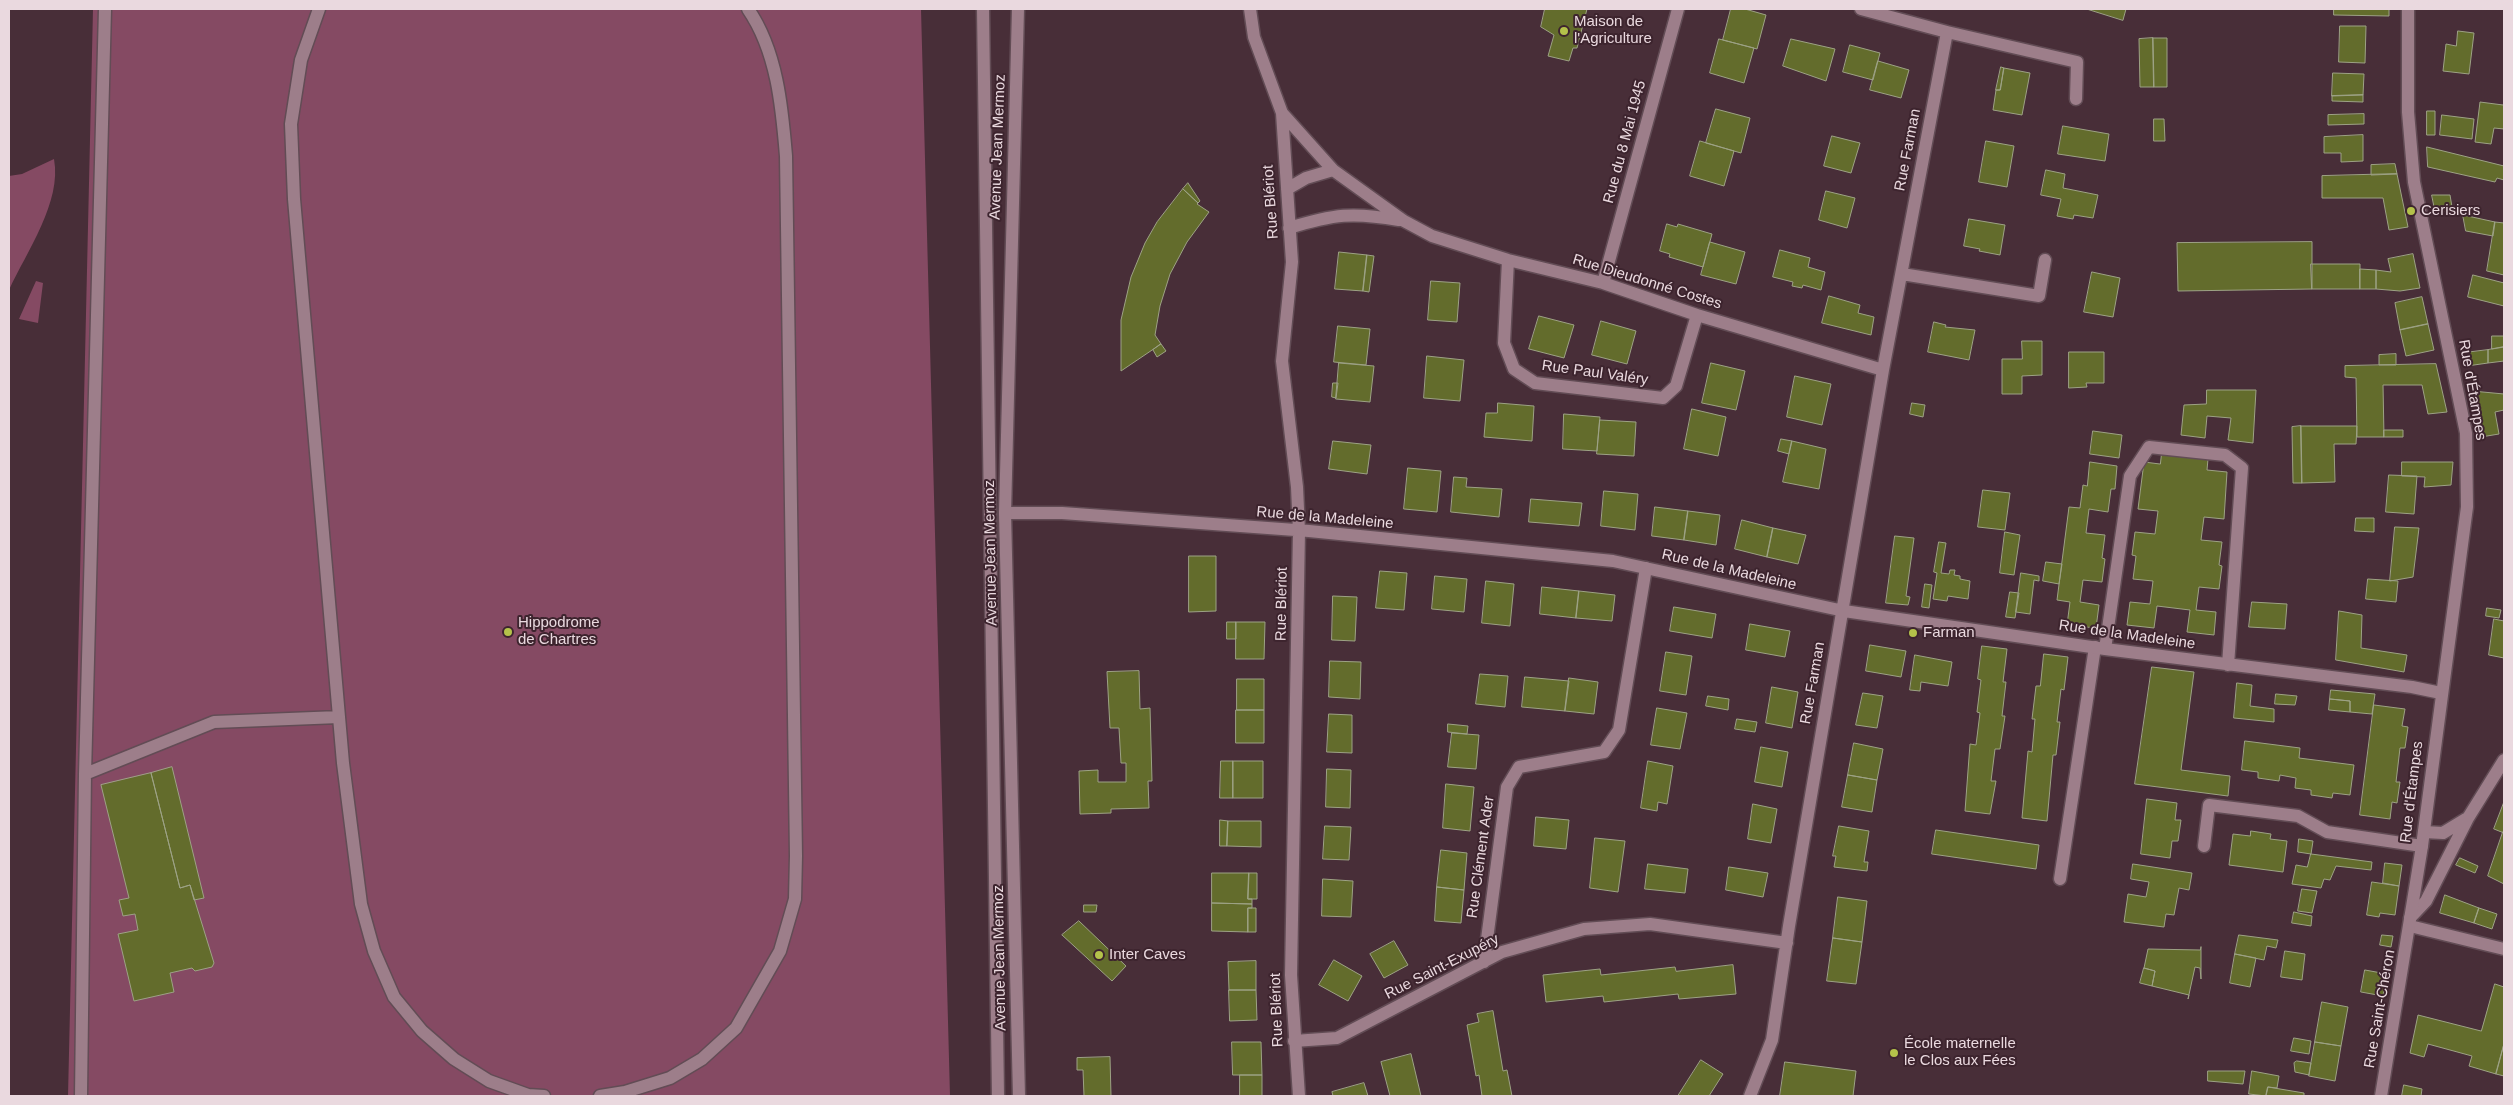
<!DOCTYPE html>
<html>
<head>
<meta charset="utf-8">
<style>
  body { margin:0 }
  #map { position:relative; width:2513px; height:1105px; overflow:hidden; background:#482e38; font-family:Arial,sans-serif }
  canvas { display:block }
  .frame { position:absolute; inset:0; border:10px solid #ead9df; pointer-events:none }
</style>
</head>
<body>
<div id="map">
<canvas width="2513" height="1105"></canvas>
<div class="frame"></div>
</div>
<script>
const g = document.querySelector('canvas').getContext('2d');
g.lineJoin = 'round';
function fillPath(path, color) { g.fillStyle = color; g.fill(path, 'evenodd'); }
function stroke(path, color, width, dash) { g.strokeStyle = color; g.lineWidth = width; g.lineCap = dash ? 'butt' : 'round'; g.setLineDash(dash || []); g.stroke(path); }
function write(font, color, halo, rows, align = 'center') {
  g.font = font + ' Arial,sans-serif'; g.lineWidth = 4; g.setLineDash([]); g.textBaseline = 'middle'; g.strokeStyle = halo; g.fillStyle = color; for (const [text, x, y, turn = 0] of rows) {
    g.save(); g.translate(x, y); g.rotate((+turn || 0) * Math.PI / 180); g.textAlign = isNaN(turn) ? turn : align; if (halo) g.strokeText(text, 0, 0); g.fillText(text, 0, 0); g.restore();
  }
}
fillPath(new Path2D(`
  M93,9H921L950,1096H68Z
  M54,159C62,202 27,251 9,290V176L22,174Z
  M36,281L43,283L38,323L19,319Z`), '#854a63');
const building = new Path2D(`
  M1545,9H1587L1577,48H1573L1569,61L1548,56L1554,35L1541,27Z
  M1731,9H1745L1766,15L1757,49L1723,40Z
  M2087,9H2126L2123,20Z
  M2334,9H2389V16L2334,15Z
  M2340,26H2366L2365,63L2339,62Z
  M2458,31L2474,33L2469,74L2443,71L2446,44L2456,46Z
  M2153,38H2167V87H2154Z
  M2153,38L2154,87H2140L2139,39Z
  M1719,39L1754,48L1744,83L1710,73Z
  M1791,39L1835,49L1826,81L1783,66Z
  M1850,45L1880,53L1873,80L1843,72Z
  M1878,61L1909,70L1901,98L1870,90Z
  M2001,67L2004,68L2000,90H1996Z
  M2004,68L2030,73L2022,115L1993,110L1996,90H2000Z
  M2333,73L2364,74L2363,95L2332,96Z
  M2363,95V102L2332,101V96Z
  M2504,98V129L2494,128L2491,144L2475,142L2480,102L2503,105Z
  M1716,109L1750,118L1741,153L1706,143Z
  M2427,111H2435V135H2427Z
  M2364,114V124L2328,125V115Z
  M2442,115L2474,119L2472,139L2440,135Z
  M2154,119H2164L2165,141H2154Z
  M2063,126L2109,134L2105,161L2058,154Z
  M2363,135V161L2341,162V153H2324V137Z
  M1832,136L1860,143L1851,173L1824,166Z
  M1700,141L1734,151L1724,186L1690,176Z
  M1986,141L2014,146L2007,187L1979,182Z
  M2427,147L2504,166V180L2497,178L2495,182L2428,167Z
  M2395,164L2397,174L2371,175V165Z
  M2046,170L2065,174L2063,188L2098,195L2093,218L2074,215L2073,219L2057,216L2061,199L2041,195Z
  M2397,174L2408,227L2389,230L2383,198H2322V176Z
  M1188,183L1200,201L1198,203L1183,189Z
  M1183,189L1198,203L1197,204L1209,212L1187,242L1170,274L1160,306L1155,335L1161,344L1121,371V320L1131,277L1145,243L1157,222Z
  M1826,191L1855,198L1847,228L1819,220Z
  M2432,195H2450L2453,213L2435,210Z
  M2463,215L2495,222L2493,236L2466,231Z
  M1969,219L2005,225L2000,255L1979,251L1980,249L1964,246Z
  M2495,222L2504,223V275L2487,271Z
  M1667,224L1677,227L1678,224L1712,234L1703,267L1669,257L1670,254L1660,251Z
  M1710,242L1745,252L1736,284L1701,275Z
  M2312,242V289L2178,291L2177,243Z
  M1780,250L1810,258L1808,267L1825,272L1821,290L1803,285L1802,288L1792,286L1793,282L1773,277Z
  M1339,252L1367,255L1363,291L1335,289Z
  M2413,254L2420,288L2400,291L2376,289V270L2391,272L2388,259Z
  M1367,255L1374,256L1369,292L1363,291Z
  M2311,264H2360V289H2312Z
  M2360,269L2376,270V289H2360Z
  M2092,272L2120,278L2113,317L2084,312Z
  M2473,275L2504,283V306L2468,297Z
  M1431,281L1460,283L1457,322L1428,320Z
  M1829,296L1860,305L1858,313L1874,317L1871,335L1822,323Z
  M2422,297L2428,324L2400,330L2395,303Z
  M1539,316L1574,325L1564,358L1529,349Z
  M1601,321L1636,331L1627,364L1592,355Z
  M1934,322L1946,325L1945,327L1975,330L1969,360L1928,352Z
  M2428,324L2434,350L2406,356L2400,330Z
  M1338,326L1370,329L1366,365L1334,362Z
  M2492,336H2504V347L2492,349Z
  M2022,341H2042V375L2022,376V394H2002V359H2022Z
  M1161,344L1166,351L1157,357L1153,350Z
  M2504,347V361L2488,363V350Z
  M2488,350V363L2467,366L2464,353Z
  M2069,352H2104V383H2086L2087,387L2069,388Z
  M2396,354V365H2379V355Z
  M1427,356L1464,360L1460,401L1424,398Z
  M1339,363L1374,366L1370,402L1336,399Z
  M1711,363L1745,371L1736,410L1702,403Z
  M2436,364L2447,412L2428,414L2422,385H2383L2384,437H2357L2356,378L2345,377V366Z
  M1795,376L1831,384L1822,425L1787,417Z
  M1333,383H1338L1336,398L1332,397Z
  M2207,390H2256L2253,443L2228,440L2231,418L2207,416L2205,438L2181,435L2184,405L2206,404Z
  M2472,391L2504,394V410L2495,412L2499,434L2481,437Z
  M1498,403L1534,406L1532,441L1484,437L1486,413H1497Z
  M1912,403L1925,405L1923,417L1910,414Z
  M1692,409L1726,417L1718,456L1684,449Z
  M1564,414L1600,417L1597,451L1563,449Z
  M1600,420L1636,422L1634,456L1597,454Z
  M2301,426L2302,483H2293L2292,427Z
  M2301,426H2357L2356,444H2334L2335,482L2302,483Z
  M2384,430H2403V437H2384Z
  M2093,431L2122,435L2119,458L2090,454Z
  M1781,439L1792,441L1789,454L1778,451Z
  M1333,441L1371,445L1367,474L1329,469Z
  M1792,441L1826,449L1819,489L1783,482Z
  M2162,453L2208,459L2207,470L2227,472L2224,519L2204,517L2201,540L2222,542L2219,565L2222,566L2219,589L2199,587L2196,610L2216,612L2214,635L2187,632L2190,610L2157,606L2154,628L2127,625L2130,602L2150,604L2153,581L2133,579L2136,556L2132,555L2135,532L2155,534L2158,511L2138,509L2144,462L2160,464Z
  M2090,462L2117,466L2115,489H2111L2108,512L2089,509L2086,533L2105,535L2102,558L2105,559L2102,582L2083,580L2080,602L2099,605L2096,628L2067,625L2070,602L2057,600L2069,507L2080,508L2083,485L2087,486Z
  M2402,462H2453L2451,485L2424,487L2425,477L2402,476Z
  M1408,468L1441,471L1437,512L1404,509Z
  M2389,475L2417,476L2414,514L2386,512Z
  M1454,477L1467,478L1466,487L1502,489L1499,517L1451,512Z
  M1983,490L2010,493L2005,530L1978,527Z
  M1604,491L1638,494L1635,530L1601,526Z
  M1531,499L1582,503L1579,526L1529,522Z
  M1655,507L1688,511L1684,540L1652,536Z
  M1688,511L1720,515L1716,545L1684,540Z
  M2356,518H2374V532L2355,531Z
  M1742,520L1773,528L1767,557L1735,549Z
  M2395,527L2419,528L2413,577L2390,581Z
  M1773,528L1806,535L1798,564L1767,557Z
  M2005,532L2020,535L2014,575L2000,573Z
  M1895,536L1914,538L1906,596L1910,597L1908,605L1886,603Z
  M1939,542L1946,543L1941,573L1949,574L1950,570H1955L1954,575L1960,576V579L1970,581L1968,599L1948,596L1947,601L1933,599L1937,573L1934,572Z
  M1189,556H1216V611L1189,612Z
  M2046,562L2062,564L2059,584L2043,581Z
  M1380,571L1407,573L1404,610L1376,608Z
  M2021,573L2039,576V581L2034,580L2030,614L2016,612Z
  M1435,576L1467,579L1464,612L1432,609Z
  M2368,579L2398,581L2396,602L2366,599Z
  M1486,581L1514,584L1510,626L1482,623Z
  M1925,584L1932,585L1929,608L1922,607Z
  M1542,587L1579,591L1576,618L1540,614Z
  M1579,591L1615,595L1612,621L1576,618Z
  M2010,592L2019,593L2015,618L2006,617Z
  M1333,596L1357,597L1355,641L1332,640Z
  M2252,602L2287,604L2285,629L2249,627Z
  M1674,607L1716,614L1712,638L1670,631Z
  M2487,608L2501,610L2499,618L2486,616Z
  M2339,611L2362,615L2361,648L2407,655L2404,672L2336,660Z
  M2494,619L2504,621V658L2489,655Z
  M1227,622H1236V639H1227Z
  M1236,622H1265L1264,659H1236Z
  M1750,624L1790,631L1785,657L1746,650Z
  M1870,645L1906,651L1901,677L1866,671Z
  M1982,646L2007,649L2003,682H2006L2002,716H2005L2000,749H1995L1991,781H1996L1990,814L1965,811L1970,744L1976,745L1980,713L1977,712L1981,680L1978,679Z
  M1666,652L1692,656L1686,695L1660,691Z
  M2044,654L2068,657L2064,690L2061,689L2057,722H2060L2056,755H2053L2047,821L2022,818L2028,751L2032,752L2035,719H2032L2036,686H2040Z
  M1915,655L1952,662L1948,686L1921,682L1920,691L1910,690Z
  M1330,661L1361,662L1360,699L1329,697Z
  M2152,667L2194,672L2181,770L2230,776L2228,796L2135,784Z
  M1139,671L1140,709L1150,708L1152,781H1148L1149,808L1111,809V813L1080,814L1079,771L1098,770V782H1126V763H1121L1119,728H1110L1107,672Z
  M1480,674L1508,676L1505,707L1476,704Z
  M1525,677L1569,681L1565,711L1522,707Z
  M1569,678L1598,682L1594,714L1565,711Z
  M1237,679H1264V710H1237Z
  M2237,683L2252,685L2250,706L2274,709V722L2234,718Z
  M1772,687L1798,692L1792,728L1766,723Z
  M2331,690L2375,694L2372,714L2350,712V701L2330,699Z
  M1863,693L1883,696L1877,728L1856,725Z
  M2276,694L2297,696L2295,705L2275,704Z
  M1708,696L1729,699L1728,710L1706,706Z
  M2330,699L2350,701V712L2329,710Z
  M2374,705L2405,709L2402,726L2408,727L2405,748H2400L2396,782H2400L2397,803L2392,802L2390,819L2360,815Z
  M1657,708L1687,713L1680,749L1651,745Z
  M1236,710H1264V743H1236Z
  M1329,714L1352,715V753L1327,752Z
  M1737,719L1757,722L1755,732L1735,729Z
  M1448,724L1468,726L1467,734L1448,732Z
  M1452,733L1479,735L1476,769L1448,767Z
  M2245,741L2300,748L2299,758L2354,765L2350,795L2333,793L2332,798L2311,795V790L2295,788L2296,778L2280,775L2279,781L2258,778V772L2242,770Z
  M1854,743L1883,749L1877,780L1848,775Z
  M1761,747L1788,752L1782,787L1755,782Z
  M1221,761H1233V798H1220Z
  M1233,761H1263V798H1233Z
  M1648,761L1673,766L1667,804L1658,802L1657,811L1641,808Z
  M172,767L204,898L194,900L190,885L180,888L151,773Z
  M1327,769L1351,770L1350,808L1326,807Z
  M151,773L180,888L190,885L214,963L212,967L195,971L192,968L170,973L174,992L134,1001L118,934L138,930L135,914L123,916L119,900L129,898L101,785Z
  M1848,775L1877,780L1872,812L1842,807Z
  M1446,784L1474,787L1470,831L1443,828Z
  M2147,799L2177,803L2175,820H2181L2178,841H2172L2170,858L2141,854Z
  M2504,802V833L2494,829Z
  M1753,804L1777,809L1771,843L1748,839Z
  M1536,817L1569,820L1566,849L1534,846Z
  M1220,820L1228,821L1227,846H1220Z
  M1228,821H1261V847L1227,846Z
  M1325,826L1351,827L1349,860L1323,859Z
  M1839,826L1869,831L1864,862H1868L1867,871L1834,867L1836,856H1833Z
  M1936,830L2039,845L2036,869L1932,854Z
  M2251,831L2271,834L2270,839L2287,841L2283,872L2229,865L2233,834L2250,836Z
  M2503,832L2504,833V884L2488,876Z
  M1595,838L1625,841L1618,892L1590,888Z
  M2299,839L2313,841L2311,854L2298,852Z
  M1441,850L1467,853L1464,890L1437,887Z
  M2311,854L2372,862L2371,870L2336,866L2330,880L2324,879L2321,888L2292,884L2296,865L2307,867Z
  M2460,858L2478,866L2475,873L2456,865Z
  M2385,863L2402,865L2399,886L2383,883Z
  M1648,864L1688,869L1685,893L1645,889Z
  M2133,864L2192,873L2189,890L2179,888L2174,915L2166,914L2164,927L2124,922L2128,894L2146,897L2149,882L2131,879Z
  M1729,867L1768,873L1763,897L1726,890Z
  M1212,873H1249L1248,899H1252V904L1212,903Z
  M1249,873H1257V899H1248Z
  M1323,879L1353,881L1351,917L1322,916Z
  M2372,882L2399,886L2395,915L2380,913L2379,917L2367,915Z
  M1437,887L1464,890L1461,923L1435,921Z
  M2302,889L2317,891L2312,913L2298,911Z
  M2445,895L2479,908L2474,923L2440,913Z
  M1838,897L1867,901L1862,942L1833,938Z
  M1212,903L1252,904V908H1248V932L1212,931Z
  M1084,905H1097L1096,912H1084Z
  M1248,908H1256V932H1248Z
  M2479,908L2497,914L2492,929L2474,923Z
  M2294,912L2312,916L2311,926L2292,923Z
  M1079,921L1126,966L1112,981L1062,935Z
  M2239,935L2278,940L2276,948L2267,946L2264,960L2235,954Z
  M2382,935L2393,936L2391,947L2380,945Z
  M1833,938L1862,942L1856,984L1827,981Z
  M1394,941L1408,965L1384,978L1370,954Z
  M2201,947V979L2200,968L2195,967L2188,999L2189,995L2152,986L2155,971L2144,968L2148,949L2200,950Z
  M2285,951L2305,954L2302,980L2281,977Z
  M2235,954L2256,958L2250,987L2230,983Z
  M1334,960L1362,976L1348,1001L1319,985Z
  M1256,961V990H1229L1228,962Z
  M1733,965L1736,994L1679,999L1678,994L1604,1002L1603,996L1546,1002L1543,975L1600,969L1601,975L1675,967L1676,971Z
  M2144,968L2155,971L2152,986L2140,983Z
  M2365,970L2387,974L2383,996L2361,992Z
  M2495,984L2504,987V1044L2496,1074L2469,1066L2472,1056L2428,1044L2424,1057L2410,1053L2418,1015L2481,1031Z
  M1229,990H1256L1257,1020L1230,1021Z
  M2322,1002L2348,1007L2341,1046L2315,1042Z
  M1493,1011L1503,1071L1507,1070L1512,1096H1482L1479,1075L1476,1076L1467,1025L1479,1022L1477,1014Z
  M2294,1038L2311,1041L2309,1054L2291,1051Z
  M1232,1042H1261L1262,1075H1233Z
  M2315,1042L2341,1046L2335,1081L2309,1076Z
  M2504,1044V1076L2496,1074Z
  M1411,1054L1421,1096H1390L1381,1062Z
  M1110,1057L1111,1096H1084L1083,1070H1077V1058Z
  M1701,1060L1723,1074L1709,1096H1678Z
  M2297,1061L2311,1063L2309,1075L2295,1072L2294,1063Z
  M1785,1062L1856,1071L1853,1096H1780Z
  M2208,1071H2245L2243,1084L2208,1081Z
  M2252,1071L2279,1076L2277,1088L2268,1087L2266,1096L2249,1094Z
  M1240,1075H1262V1096H1240Z
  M1364,1083L1368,1096H1333L1332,1092Z
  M2404,1085L2422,1089L2421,1096H2402Z
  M2268,1087L2304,1093V1096H2266Z`);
fillPath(building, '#636c2c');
stroke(building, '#9da285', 1);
const lane = new Path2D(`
  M319,9L301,60L291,124L294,199L343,763L361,904L374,951L394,997L422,1031L454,1059L489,1081L528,1095L544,1096
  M85,774L214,722L339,717
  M2060,879L2095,647
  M81,1096L85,774L105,9
  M600,1096L625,1092L670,1078L702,1059L736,1028L780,951L795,899L796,856L786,156C782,107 777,51 748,9`);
const street = new Path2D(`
  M1250,9L1254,37L1282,113L1333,170L1404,221L1432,236L1508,260L1603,283L1697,315L1883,370
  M1947,32L2077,62L2076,99
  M1282,113L1292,262L1282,361L1297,487L1299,531L1291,975L1299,1096
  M1287,189L1306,178L1333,170
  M1289,228C1334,214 1353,212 1399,220
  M1508,260L1504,343L1514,369L1535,383L1663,398L1676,386L1697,315
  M1902,274L2039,296L2045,260
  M1603,283L1678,9
  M1005,513H1062L1309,531L1613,561L1844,611L2105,649L2412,687L2441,693
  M2105,649L2130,476L2149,447L2225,455L2242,468L2228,665
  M2424,832L2443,833L2466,819
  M2204,846L2209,805L2298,816L2327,832L2422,846
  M2410,918L2426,901L2468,818L2504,760
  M2410,926L2504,949
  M1484,962L1507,787L1519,767L1604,752L1619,730L1646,568
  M1294,1041L1337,1038L1502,952L1584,929L1650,924L1787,943
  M1750,1096L1772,1040L1789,926L1883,370L1947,32L1861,9`);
const secondary = new Path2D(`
  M983,9L998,1096
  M1018,9L1005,513L1019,1096
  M2381,1096L2422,846L2467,507L2466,433L2414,182L2408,112V9`);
stroke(lane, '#624c55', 15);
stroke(street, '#624c55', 15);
stroke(secondary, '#624c55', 15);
stroke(lane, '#9d7e8a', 12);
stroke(street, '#9d7e8a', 12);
stroke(secondary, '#9d7e8a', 12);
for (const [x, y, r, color] of [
  [1564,31,5,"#b4c24a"],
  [2411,211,5,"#b4c24a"],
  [508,632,5,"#b4c24a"],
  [1913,633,5,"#b4c24a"],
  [1099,955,5,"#b4c24a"],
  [1894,1053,5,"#b4c24a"]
]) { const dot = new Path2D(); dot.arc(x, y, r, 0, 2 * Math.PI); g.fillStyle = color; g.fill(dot); stroke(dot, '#3d242e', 2); }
write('15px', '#ead9df', '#3d242e', [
  ["Maison de",1574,22],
  ["l'Agriculture",1574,39],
  ["Cerisiers",2421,211],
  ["Hippodrome",518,623],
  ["de Chartres",518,640],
  ["Farman",1923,633],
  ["Inter Caves",1109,955],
  ["École maternelle",1904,1044],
  ["le Clos aux Fées",1904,1061]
], 'left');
write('15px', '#ead9df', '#3d242e', [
  ["Rue du 8 Mai 1945",1625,142,-75],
  ["Avenue Jean Mermoz",998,147,-88],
  ["Rue Farman",1908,150,-79],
  ["Rue Blériot",1271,202,-94],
  ["Rue Dieudonné Costes",1647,282,17],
  ["Rue Paul Valéry",1595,373,8],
  ["Rue d'Étampes",2472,390,80],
  ["Rue de la Madeleine",1325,518,5],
  ["Avenue Jean Mermoz",991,553,-91],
  ["Rue de la Madeleine",1729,570,13],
  ["Rue Blériot",1282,604,-89],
  ["Rue de la Madeleine",2127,635,8],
  ["Rue Farman",1813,683,-80],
  ["Rue d'Étampes",2412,792,-83],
  ["Rue Clément Ader",1481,857,-82],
  ["Avenue Jean Mermoz",1000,958,-91],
  ["Rue Saint-Exupéry",1442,967,-27],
  ["Rue Saint-Chéron",2380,1009,-80],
  ["Rue Blériot",1277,1010,-92]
]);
</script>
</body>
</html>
